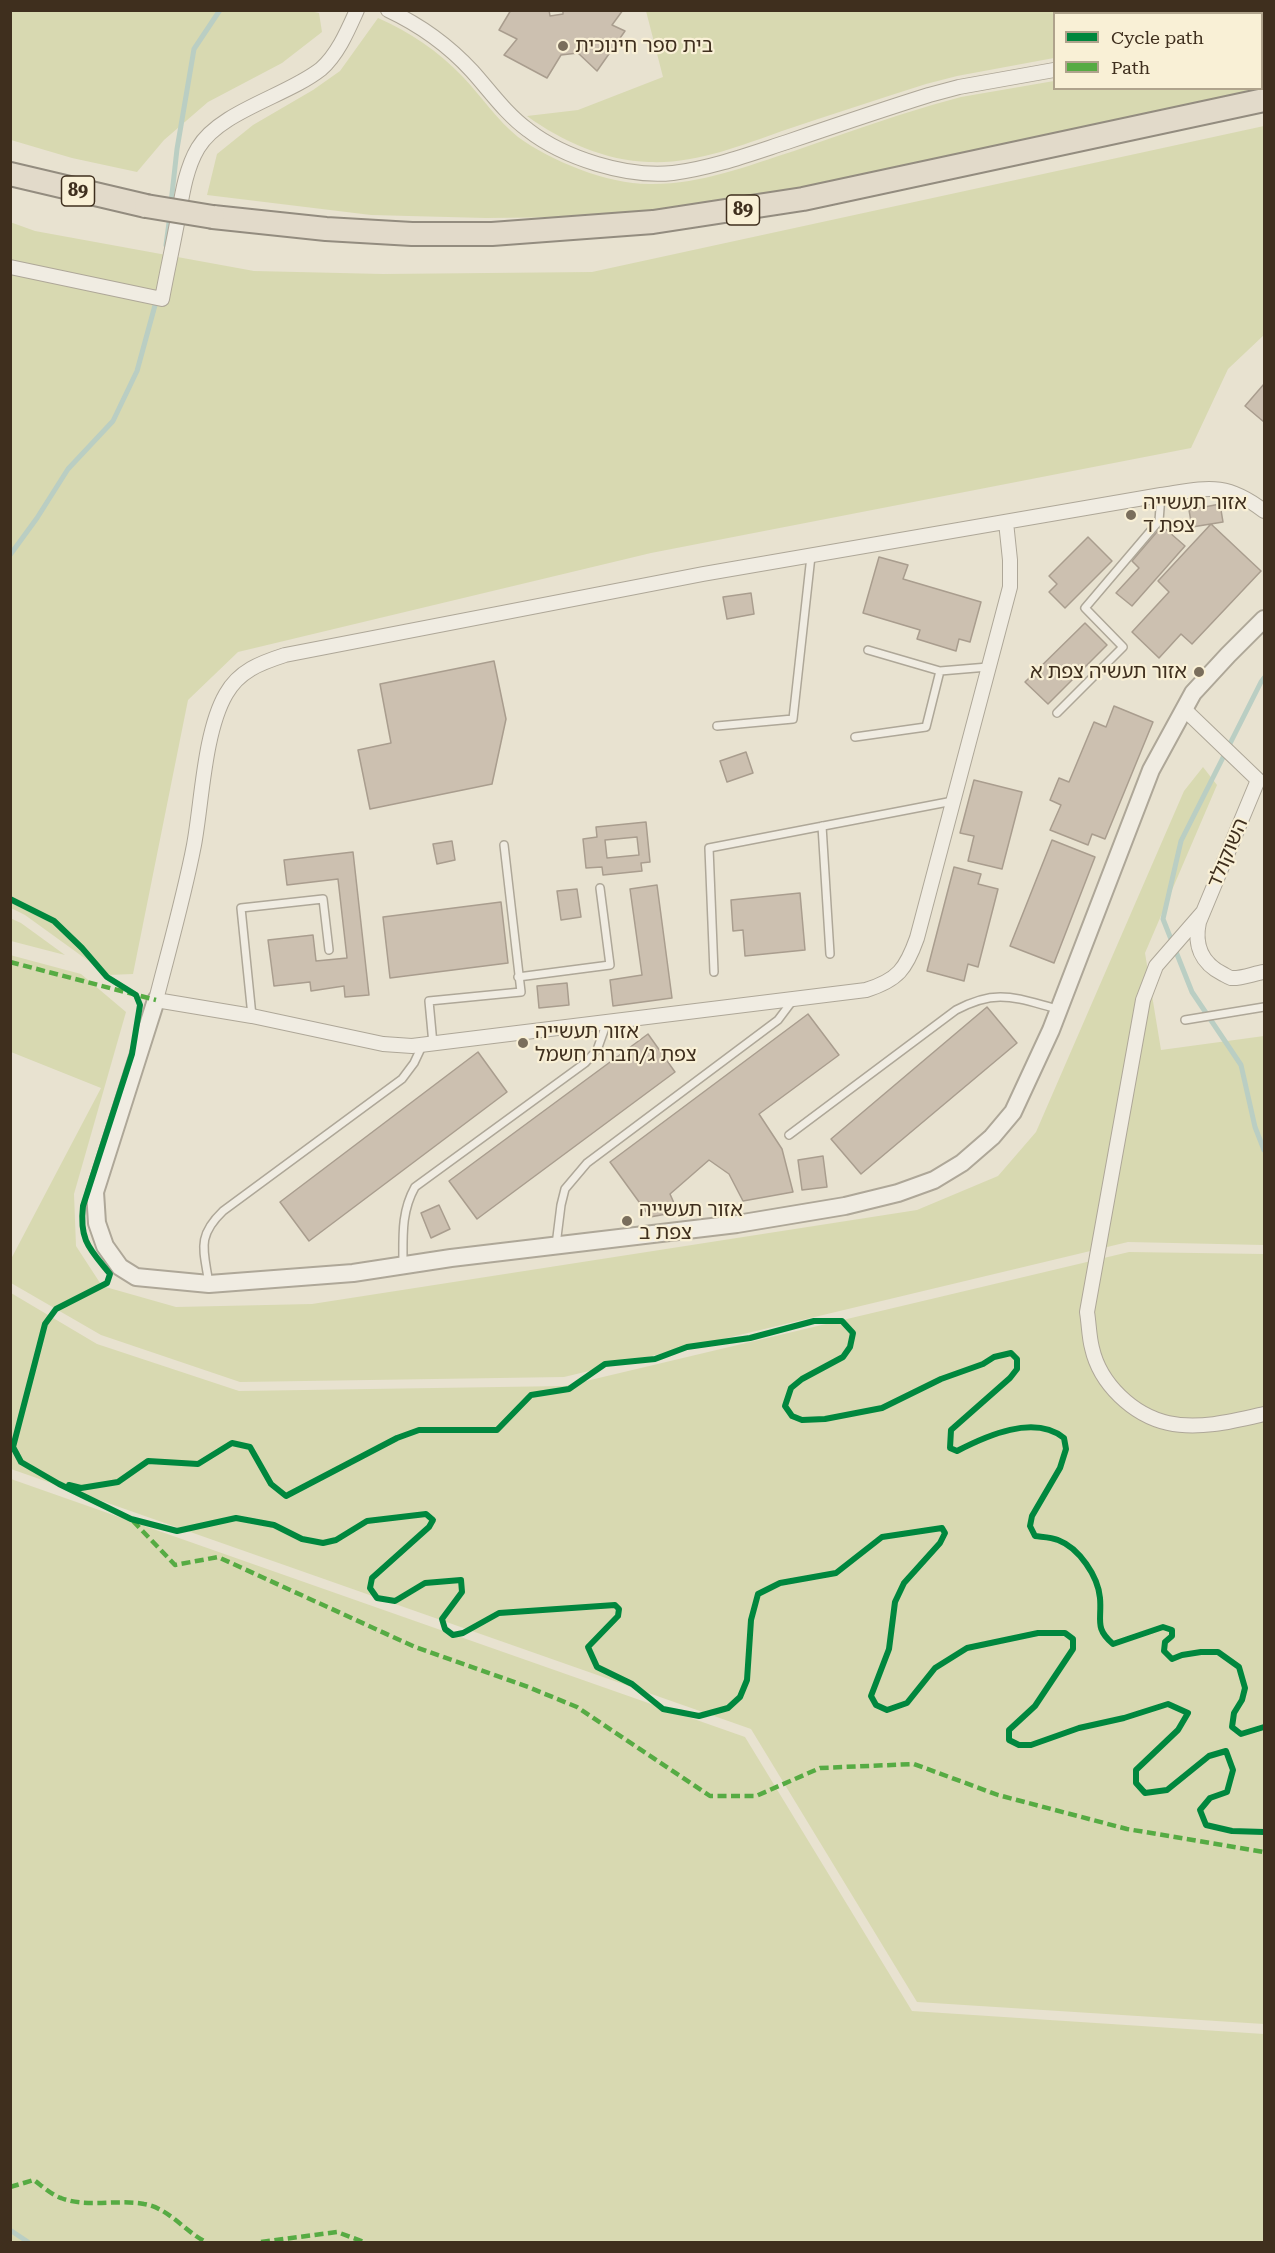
<!DOCTYPE html>
<html>
<head>
<meta charset="utf-8">
<style>
  body { margin:0 }
  #map { position:relative; width:1275px; height:2253px; overflow:hidden; background:#e8e2d0; font-family:"Roboto Serif",serif }
  canvas { display:block }
  .frame { position:absolute; inset:0; border:12px solid #3f2f1e; pointer-events:none }
  .legend { position:absolute; left:1053px; top:12px; width:210px; height:78px; box-sizing:border-box; background:#f9f0d6; border:2px solid #afa38c; margin:0; padding:8px 10px; list-style:none; font-size:18px; color:#3f2f1e }
  .legend li { display:flex; align-items:center; gap:12px; height:30px }
  .legend b { width:30px; border:2px solid #afa38c }
</style>
</head>
<body>
<div id="map">
<canvas width="1275" height="2253"></canvas>
<div class="frame"></div>
<ul class="legend">
<li><b style="height:8px;background:#00873e"></b>Cycle path</li>
<li><b style="height:8px;background:#56ab43"></b>Path</li>
</ul>
</div>
<script>
const g = document.querySelector('canvas').getContext('2d');
g.lineJoin = 'round';
function fillPath(path, color) { g.fillStyle = color; g.fill(path, 'evenodd'); }
function stroke(path, color, width, dash) { g.strokeStyle = color; g.lineWidth = width; g.lineCap = dash ? 'butt' : 'round'; g.setLineDash(dash || []); g.stroke(path); }
function write(font, color, halo, rows, align = 'center') {
  g.font = font + ' "Roboto Serif","Noto Sans Hebrew",serif'; g.lineWidth = 4.5; g.setLineDash([]); g.textBaseline = 'middle'; g.strokeStyle = halo; g.fillStyle = color; for (const [text, x, y, turn = 0] of rows) {
    g.save(); g.translate(x, y); g.rotate((+turn || 0) * Math.PI / 180); g.textAlign = isNaN(turn) ? turn : align; if (halo) g.strokeText(text, 0, 0); g.fillText(text, 0, 0); g.restore();
  }
}
fillPath(new Path2D(`
  M10,11H310L319,13L322,32L282,63L208,102L164,140L137,172L72,158L11,140Z
  M646,11V10L1153,11L1152,14H1054V58L957,76L926,84C878,99 830,115 782,131C740,146 695,164 649,162C606,161 561,141 527,116L578,110L663,77Z
  M378,18C410,32 438,51 463,77C481,96 497,120 518,137C551,161 607,184 649,184C699,185 747,166 794,151C840,135 885,119 932,105L961,97L1054,81V88H1262V78L1264,79V90L789,192L673,208L581,217L486,218L371,215L207,195L217,154L253,125L313,90L340,71Z
  M1264,126V335L1228,369L1191,448L651,553L238,652L188,700L133,974L108,975L25,915L11,908L10,222L35,231L254,271L383,274L592,272Z
  M1203,767L1217,785L1145,953L1161,1050L1264,1036V1245L1128,1242L564,1377L240,1382L101,1335L11,1283V1259L101,1088L11,1052L10,955L81,974L126,1012L74,1194L76,1246L102,1286L176,1307L312,1304L917,1210L998,1176L1036,1132L1184,791Z
  M10,918L21,923L65,955L11,941Z
  M1129,1252L1264,1254V2024L917,2002L751,1729L11,1469V1293L97,1344L239,1391L565,1386Z
  M11,1479L745,1737L912,2011L1264,2034V2242H11Z`), '#d8d9b1');
stroke(new Path2D(`
  M171,203L177,149L194,49L220,10
  M166,245L170,215
  M10,555L37,518L68,469L113,421L137,371L157,298
  M1264,678L1261,682L1181,841L1163,919L1192,992L1241,1065L1255,1127L1264,1150
  M10,2230L28,2242`), '#bacec3', 5);
const building = new Path2D(`
  M511,10H549L550,16L563,14V10H623L612,25L625,31L597,71L578,53L561,55L547,78L504,55L517,39L499,30Z
  M1264,384V422L1245,406Z
  M1220,504L1223,522L1192,527L1189,510Z
  M1211,524L1261,571L1192,644L1181,634L1159,658L1132,632L1169,592L1158,581Z
  M1162,526L1185,546L1132,606L1116,593L1139,568L1132,561Z
  M1088,537L1112,561L1065,608L1049,592L1057,584L1049,576Z
  M879,557L908,565L903,579L981,602L970,642L959,639L956,651L917,639L920,630L863,613Z
  M751,593L754,614L727,619L723,597Z
  M1085,623L1107,645L1048,704L1025,682Z
  M494,661L506,719L492,784L370,809L358,750L391,743L380,684Z
  M1114,706L1153,722L1105,839L1092,834L1088,845L1050,830L1061,805L1050,800L1059,778L1069,782L1094,722L1106,727Z
  M746,752L753,773L727,782L720,761Z
  M974,780L1022,792L1002,869L968,861L974,836L960,833Z
  M646,822L650,862L641,863L642,871L603,875L602,867L586,868L583,839L597,837L596,827ZM637,837L639,855L607,858L605,840Z
  M1052,840L1095,857L1054,963L1010,946Z
  M452,841L455,860L437,864L433,844Z
  M353,852L369,995L345,997L344,986L311,991L310,982L274,986L268,940L313,935L316,961L347,958L338,879L287,885L284,860Z
  M954,867L981,874L978,884L998,889L978,967L968,964L964,981L927,971Z
  M657,885L672,998L613,1006L610,980L642,975L630,889Z
  M577,889L581,917L561,920L557,891Z
  M800,893L805,950L745,956L743,930L733,931L731,900Z
  M501,902L508,963L390,978L383,917Z
  M567,983L569,1005L539,1008L537,986Z
  M987,1007L1017,1043L861,1174L831,1139Z
  M808,1014L839,1055L759,1114L782,1149L793,1192L743,1201L729,1174L709,1160L670,1194L678,1212L650,1217L610,1162Z
  M648,1034L675,1072L477,1219L449,1181Z
  M478,1052L507,1092L309,1241L280,1202Z
  M823,1156L827,1187L802,1190L798,1160Z
  M439,1205L450,1229L431,1238L421,1213Z`);
fillPath(building, '#ccc0b0');
stroke(building, '#a99d8e', 1.5);
const service = new Path2D(`
  M940,671L988,667
  M1057,713L1123,647L1085,608L1159,521L1161,495
  M717,726L793,719L811,556
  M855,737L926,727L940,671L868,650
  M822,826L830,954
  M714,972L709,848L953,801
  M518,977L610,965L600,888
  M252,1016L241,908L323,899L329,950
  M1185,1020L1264,1007
  M433,1044L429,1001L521,992L504,845
  M789,1135L956,1010C997,988 1015,998 1058,1009
  M556,1245L561,1205L565,1189L587,1163L778,1020L793,1000
  M403,1265C403,1236 401,1212 415,1187L585,1063L597,1050L607,1022
  M209,1284C204,1250 196,1237 223,1211L402,1079L414,1063L422,1046`);
const minor = new Path2D(`
  M388,10C420,25 448,45 472,71C490,91 506,114 528,130C564,158 627,178 673,173C712,168 750,154 787,142C834,126 881,110 929,95L959,87L1054,70
  M10,267L162,299C167,272 173,245 178,218C182,195 186,168 198,148C220,111 287,96 321,69C338,54 348,30 357,10
  M1006,522L1010,560V587L917,938C906,969 898,980 866,990L412,1046L383,1044L252,1016L156,1000C169,949 184,897 194,845C202,802 204,732 226,694C239,671 260,663 285,655L703,574L1161,495C1207,488 1225,481 1264,511
  M1184,709L1258,780L1199,922C1194,945 1201,963 1223,974C1225,975 1228,977 1231,978C1241,979 1255,973 1264,972
  M1203,912L1156,966L1143,1000L1087,1312C1089,1324 1089,1337 1092,1348C1100,1384 1133,1415 1168,1423C1199,1430 1234,1421 1264,1414`);
const tertiary = new Path2D(`
  M1247,10L1248,14
  M1177,14L1178,10
  M1262,24L1264,25
  M1262,53H1264
  M156,1000L95,1192L97,1223L105,1246L120,1267L136,1277L209,1284L353,1273L451,1258L737,1224L845,1206L898,1193L934,1180L962,1163L992,1137L1013,1112L1051,1030L1151,770L1193,693L1228,655L1264,619`);
const trunk = new Path2D(`
  M10,174L146,206
  M213,217L326,229L412,234H492L653,222L803,199L1264,100`);
stroke(service, '#aea798', 10);
stroke(minor, '#aea798', 16);
stroke(tertiary, '#aea798', 20);
stroke(trunk, '#938c7f', 26);
stroke(service, '#f0ece2', 7);
stroke(minor, '#f0ece2', 14);
stroke(tertiary, '#f0ece2', 16);
stroke(trunk, '#e2daca', 22);
const trunkBridge = new Path2D(`
  M146,206L213,217`);
stroke(trunkBridge, '#938c7f', 26, []);
stroke(trunkBridge, '#e2daca', 22);
stroke(new Path2D(`
  M10,962L156,1000
  M133,1521L175,1565L218,1557L415,1647L528,1687L577,1707L710,1796H756L820,1768L914,1764L998,1795L1127,1829L1264,1852
  M10,2187L34,2180C42,2186 52,2195 61,2198C87,2208 117,2199 144,2204C169,2208 184,2231 206,2242
  M261,2242L337,2232L364,2242`), '#56ab43', 4.5, [9, 4.5]);
stroke(new Path2D(`
  M10,899L54,921L82,948L107,977L136,995L140,1005L132,1054L83,1206C79,1241 90,1249 110,1274L107,1283L56,1309L45,1324L13,1447L21,1462L59,1484L131,1519L177,1531L236,1518L274,1525L302,1539L323,1543L336,1540L367,1521L426,1514L433,1520L429,1527L372,1578L370,1588L377,1598L395,1601L425,1583L461,1580L462,1592L442,1619L445,1629L453,1635L463,1633L499,1613L615,1605L619,1609L618,1616L588,1647L597,1667L632,1684L663,1709L699,1716L728,1708L740,1697L747,1680L751,1620L758,1594L780,1583L836,1573L882,1537L942,1528L945,1533L940,1543L904,1583L895,1602L889,1649L871,1696L876,1705L887,1710L907,1703L935,1668L967,1648L1038,1633H1065L1073,1639V1649L1035,1706L1009,1730V1740L1019,1745H1031L1079,1728L1124,1718L1168,1704L1188,1713L1178,1730L1136,1770V1783L1145,1793L1167,1790L1209,1756L1226,1751L1233,1770L1227,1792L1210,1798L1200,1810L1206,1825L1232,1831L1264,1832
  M69,1485L81,1488L118,1482L148,1461L198,1464L232,1443L250,1447L271,1484L286,1496L397,1438L419,1430H497L531,1395L569,1389L605,1364L655,1359L687,1347L750,1338L814,1321H842L853,1333L850,1347L843,1357L802,1379L791,1388L785,1406L792,1416L802,1420L825,1419L882,1408L941,1379L983,1364L994,1357L1011,1353L1017,1359V1369L1010,1378L951,1430L950,1448L957,1451C986,1436 1034,1414 1064,1438L1066,1449L1060,1468L1032,1516L1030,1526L1035,1536C1042,1537 1051,1537 1058,1540C1079,1548 1098,1576 1100,1598C1102,1620 1094,1628 1113,1644L1163,1627L1172,1630V1636L1165,1642L1164,1651L1172,1659L1182,1655L1201,1652H1218L1239,1667L1245,1688L1242,1700L1234,1713L1232,1727L1241,1734L1264,1727`), '#00873e', 6);
for (const [x, y, r, color] of [
  [563,46,6,"#7a6e5c"],
  [1131,515,6,"#7a6e5c"],
  [1199,672,6,"#7a6e5c"],
  [523,1043,6,"#7a6e5c"],
  [627,1221,6,"#7a6e5c"]
]) { const dot = new Path2D(); dot.arc(x, y, r, 0, 2 * Math.PI); g.fillStyle = color; g.fill(dot); stroke(dot, '#f9f0d6', 2); }
for (const [x, y, w] of [
  [78,191,33],
  [743,210,33]
]) { const box = new Path2D(); box.roundRect(x - w / 2, y - 15, w, 30, 4.5); g.fillStyle = '#f9f0d6'; g.fill(box); stroke(box, '#3f2f1e', 1.5); }
write('bold 18px', '#3f2f1e', null, [
  ["89",78,191],
  ["89",743,210]
]);
write('20px', '#3f2f1e', '#f9f0d6', [
  ["בית ספר חינוכית",575,46],
  ["אזור תעשייה",1143,503],
  ["צפת ד",1143,526],
  ["אזור תעשיה צפת א",1187,672,"right"],
  ["אזור תעשייה",535,1032],
  ["צפת ג/חברת חשמל",535,1055],
  ["אזור תעשייה",639,1210],
  ["צפת ב",639,1233]
], 'left');
write('20px', '#3f2f1e', '#f9f0d6', [
  ["השוקולד",1228,853,-67]
]);
</script>
</body>
</html>
